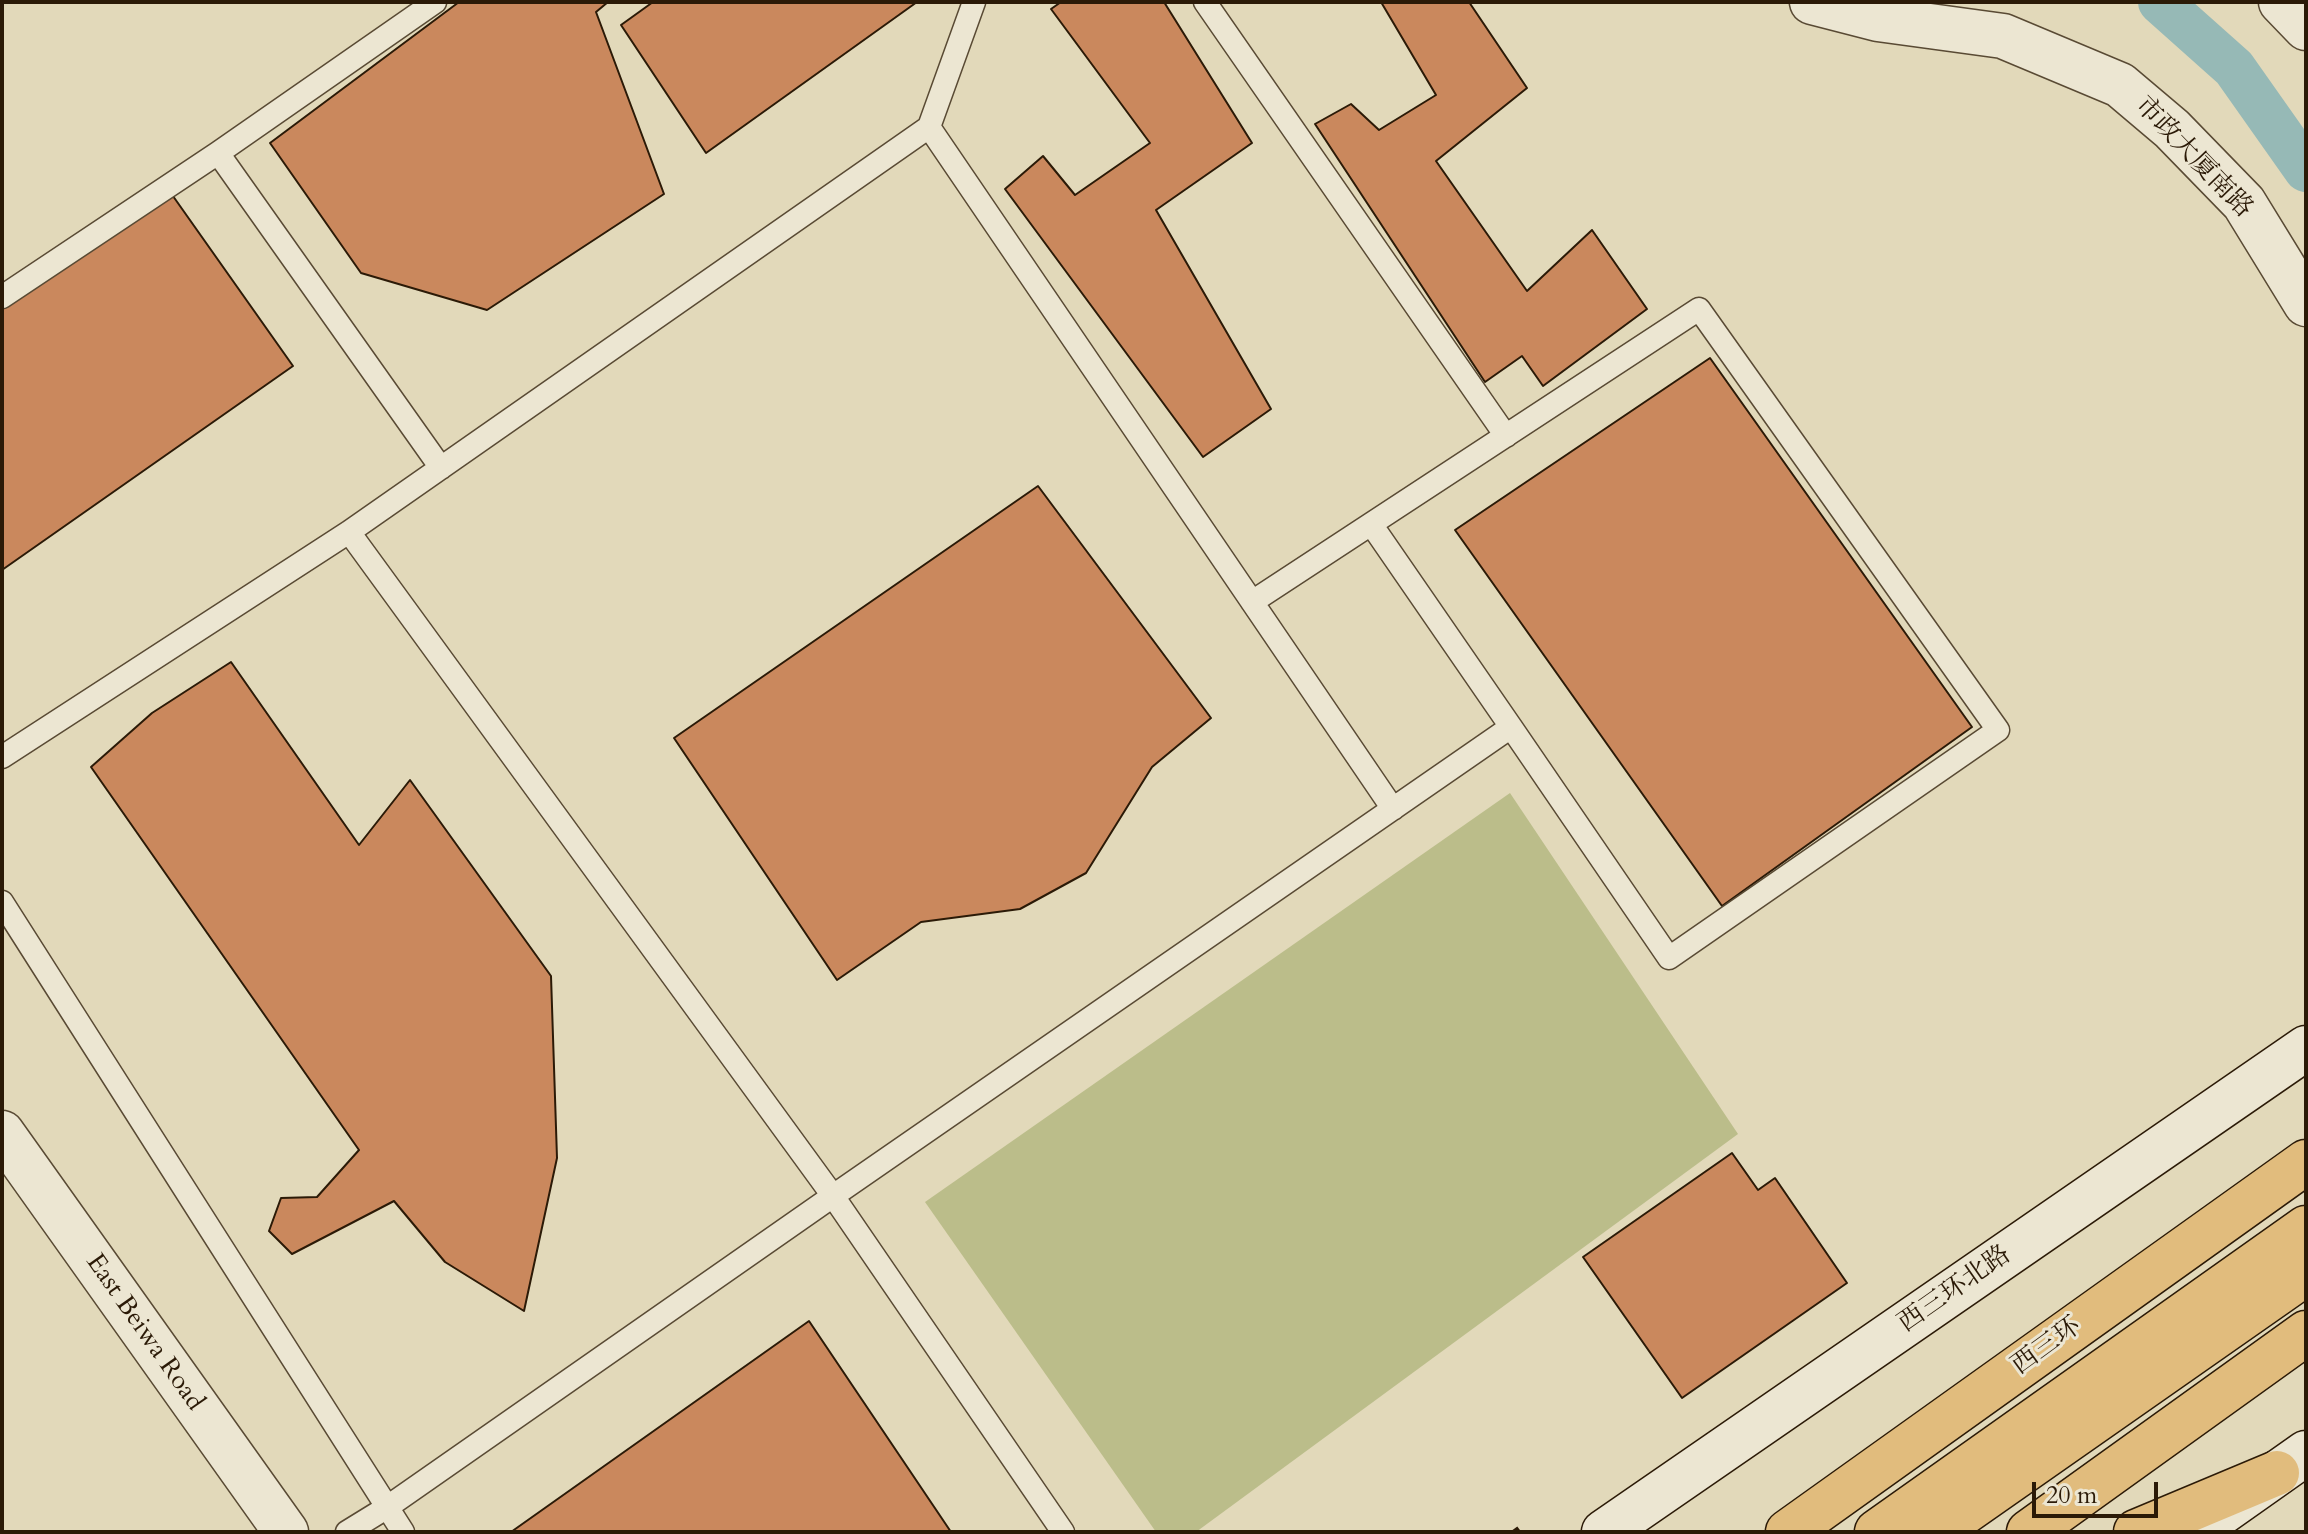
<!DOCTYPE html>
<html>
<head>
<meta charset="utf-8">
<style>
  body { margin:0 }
  #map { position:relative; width:2308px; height:1534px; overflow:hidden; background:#e2d9ba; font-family:Cardo,serif }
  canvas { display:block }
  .frame { position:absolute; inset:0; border:4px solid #2b1a07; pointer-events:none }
  .scale { position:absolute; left:2032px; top:1482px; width:126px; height:36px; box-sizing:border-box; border:4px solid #2b1a07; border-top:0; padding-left:10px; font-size:24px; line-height:28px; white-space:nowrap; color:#2b1a07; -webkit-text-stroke:6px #ece6d2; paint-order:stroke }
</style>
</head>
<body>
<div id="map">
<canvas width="2308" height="1534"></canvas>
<div class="frame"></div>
<div class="scale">20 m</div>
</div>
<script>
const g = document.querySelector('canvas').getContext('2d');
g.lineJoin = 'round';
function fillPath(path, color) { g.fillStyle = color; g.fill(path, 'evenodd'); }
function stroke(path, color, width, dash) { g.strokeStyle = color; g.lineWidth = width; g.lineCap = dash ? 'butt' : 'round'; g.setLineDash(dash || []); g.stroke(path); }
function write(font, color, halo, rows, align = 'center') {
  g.font = font + ' Cardo,"Noto Serif SC",serif'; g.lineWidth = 6; g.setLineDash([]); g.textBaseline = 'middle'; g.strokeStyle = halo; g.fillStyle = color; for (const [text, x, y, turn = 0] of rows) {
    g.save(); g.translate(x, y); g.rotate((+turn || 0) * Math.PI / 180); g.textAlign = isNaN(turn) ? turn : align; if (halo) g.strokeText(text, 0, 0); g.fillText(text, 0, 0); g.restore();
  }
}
fillPath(new Path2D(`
  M1510,793L1738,1134L1196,1532H1156L925,1202Z`), '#bbbd8a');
stroke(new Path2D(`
  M2160,2L2234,68L2306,170`), '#96b9b6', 44);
const building = new Path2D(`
  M459,2H608L596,12L664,194L487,310L361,273L270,143Z
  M653,2H917L706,153L621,25Z
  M1061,2H1164L1252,143L1156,210L1271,409L1203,457L1005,189L1043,156L1075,195L1150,143L1051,9Z
  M1381,2H1469L1527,88L1436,161L1527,291L1592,230L1647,309L1543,386L1522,356L1485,382L1315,124L1351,104L1379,130L1436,95Z
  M168,189L293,366L2,570V309Z
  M1710,358L1972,727L1722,906L1455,530Z
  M1038,486L1211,718L1152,767L1086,873L1020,909L921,922L837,980L674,738Z
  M231,662L359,845L410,780L551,976L557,1158L524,1311L445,1262L394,1201L292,1254L269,1231L281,1198L317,1197L359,1150L91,767L152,713Z
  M1732,1153L1758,1190L1775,1178L1847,1283L1682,1398L1583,1257Z
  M809,1321L951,1532H511Z`);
fillPath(building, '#ca885d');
stroke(building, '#2b1a07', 2);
const lane = new Path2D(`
  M1205,2L1506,436
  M929,127L1393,809
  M218,153L441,468
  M2,297L218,153L435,2
  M349,532L833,1196L1063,1532
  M1252,602L1699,309L1998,730L1669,958L1511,727
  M2,757L349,532L929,127L974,2
  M2,902L403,1532
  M347,1532L386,1508L833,1196L1511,727L1371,524`);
const street = new Path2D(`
  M1812,2L1878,19L2003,36L2120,85L2172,129L2244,203L2306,304
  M2281,2L2306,28
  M2,1133L286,1532`);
const secondary = new Path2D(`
  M1604,1532L2306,1048
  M2194,1532L2306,1453`);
const highway = new Path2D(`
  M1788,1532L2306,1162
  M1877,1532L2306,1228
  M1936,1532L2306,1273
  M2029,1532L2306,1333
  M2136,1532L2277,1473`);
stroke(lane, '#594a34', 25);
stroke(street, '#594a34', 47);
stroke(secondary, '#2b1a07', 47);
stroke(highway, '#2b1a07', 47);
stroke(new Path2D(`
  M1514,1532L1522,1526`), '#2b1a07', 5, [6, 4]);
stroke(lane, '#ece6d2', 22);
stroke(street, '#ece6d2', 44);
stroke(secondary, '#ece6d2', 44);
stroke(highway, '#e1bc7d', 44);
write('26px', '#2b1a07', '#ece6d2', [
  ["市政大厦南路",2193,158,46],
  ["西三环北路",1955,1290,-35],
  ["East Beiwa Road",144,1333,55],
  ["西三环",2047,1347,-36]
]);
</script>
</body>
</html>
